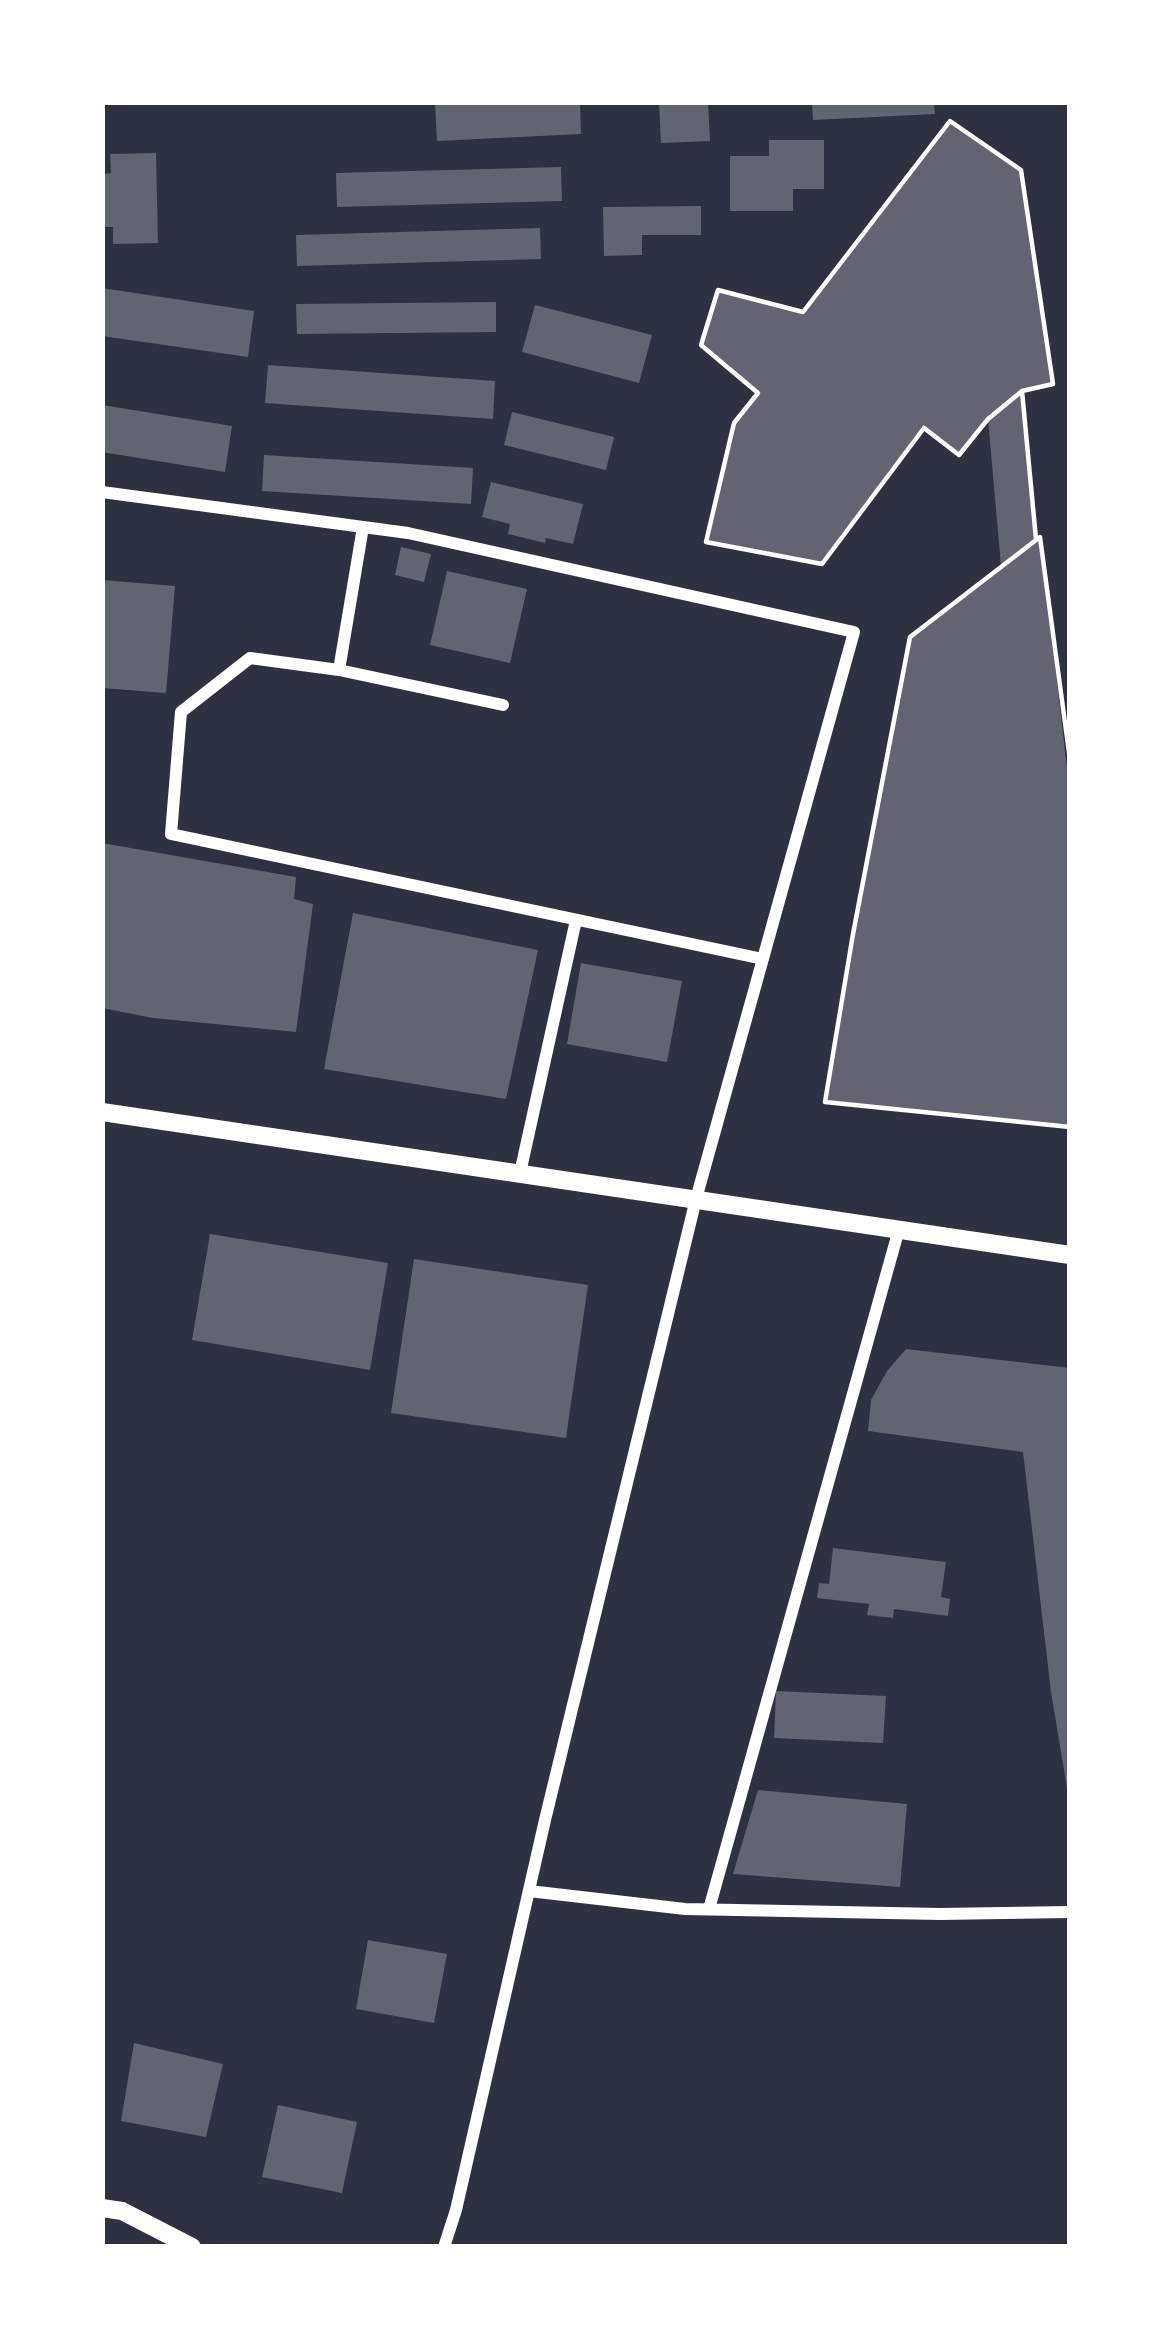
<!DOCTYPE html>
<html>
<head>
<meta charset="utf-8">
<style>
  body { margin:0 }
  #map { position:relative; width:1172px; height:2349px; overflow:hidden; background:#2d3142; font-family:Ubuntu,sans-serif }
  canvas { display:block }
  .frame { position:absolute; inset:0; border:105px solid #fff; pointer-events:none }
</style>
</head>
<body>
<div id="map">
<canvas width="1172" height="2349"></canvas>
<div class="frame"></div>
</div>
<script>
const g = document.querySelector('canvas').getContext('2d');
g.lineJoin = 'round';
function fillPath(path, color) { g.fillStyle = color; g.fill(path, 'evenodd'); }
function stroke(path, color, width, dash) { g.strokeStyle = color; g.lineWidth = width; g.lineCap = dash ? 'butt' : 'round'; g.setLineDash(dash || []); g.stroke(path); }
fillPath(new Path2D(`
  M580,102L581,134L437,141L435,103Z
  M659,102H708L710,141L661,143Z
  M812,102H934L935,114L813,120Z
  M950,121L1021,170L1053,384L1022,391L1036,539L1040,537L1070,794V1127L825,1102L853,934L910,637L1001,566L988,419L959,455L924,428L822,564L706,542L734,423L758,393L701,345L718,290L803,312Z
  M769,140H824V189H793V211H730V156H769Z
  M156,153L158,243L113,244V227H102V174L111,173L110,154Z
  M561,167L562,201L337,207L336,173Z
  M701,206V235H642V255L604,256L603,207Z
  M540,228L541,259L297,266L296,235Z
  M102,288L254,311L248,357L102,336Z
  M496,302V332L297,334L296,304Z
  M535,305L652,335L639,383L522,352Z
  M268,365L495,381L493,419L265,403Z
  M102,405L232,426L225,472L102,452Z
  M512,412L614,437L606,470L504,445Z
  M264,455L473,468L471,504L262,491Z
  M491,482L583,504L573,544L546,538L545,543L508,534L510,524L482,517Z
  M401,547L431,554L424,582L395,575Z
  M447,571L527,589L510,663L430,645Z
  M102,580L175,586L166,693L102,688Z
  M102,843L296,877L294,899L313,904L296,1032L153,1018L102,1008Z
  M353,913L538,950L506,1099L324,1069Z
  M581,963L682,981L667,1062L567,1044Z
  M210,1234L388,1263L370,1370L192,1340Z
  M414,1259L588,1285L566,1438L391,1413Z
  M906,1349L1070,1368V1806L1051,1692L1023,1452L868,1431L871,1400L887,1371Z
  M833,1548L946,1562L941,1597L950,1599L948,1616L894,1609L893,1618L867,1615L869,1604L817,1598L819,1583L829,1584Z
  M776,1691L886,1696L883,1743L774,1738Z
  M758,1790L907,1804L900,1887L733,1874Z
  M368,1940L447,1954L434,2023L356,2009Z
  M134,2043L223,2064L206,2137L121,2121Z
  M278,2105L357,2122L342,2193L262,2177Z`), '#626471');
stroke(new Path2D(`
  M1070,102V104
  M1022,391L988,419L959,455L924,428L822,564L706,542L734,423L758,393L701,345L718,290L803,312L950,121L1021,170L1053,384L1022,391L1036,539
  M1070,760L1040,537L910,637L853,934L825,1102L1070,1127`), '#fff', 4.5);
stroke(new Path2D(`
  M102,492L408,533L854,632L696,1199L545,1820L456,2210L444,2247
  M339,670L363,527
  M503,705L339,670L250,658L181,712L171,834L763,959
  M520,1173L576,920
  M529,1891L685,1909L940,1914L1070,1912
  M709,1909L899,1229`), '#fff', 12);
stroke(new Path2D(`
  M102,1112L1070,1255
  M102,2208L122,2211L192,2247`), '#fff', 18);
</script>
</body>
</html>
